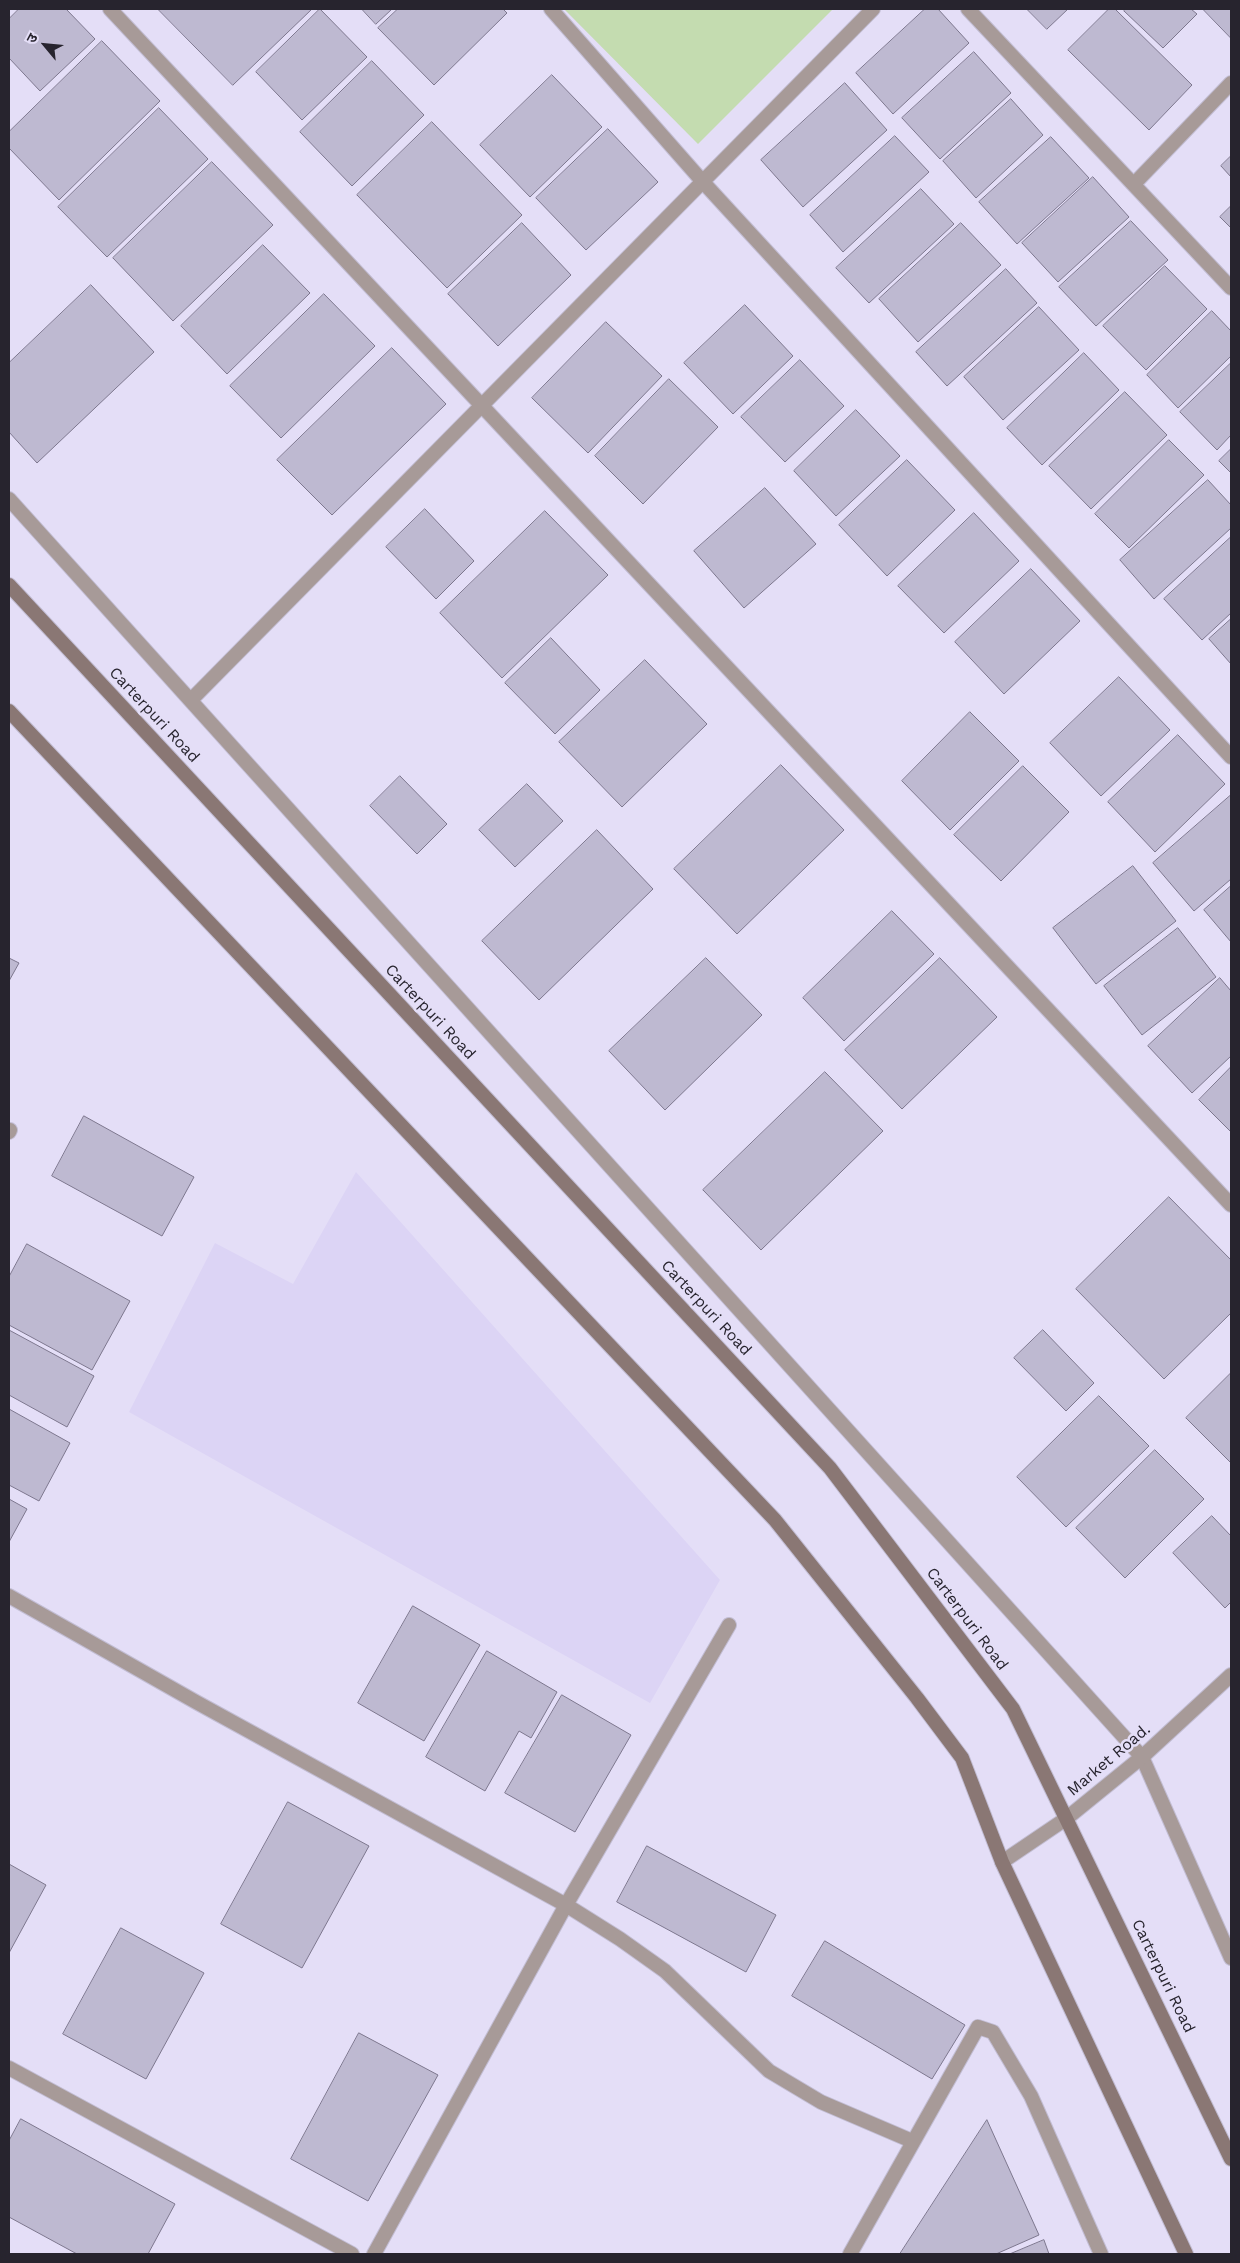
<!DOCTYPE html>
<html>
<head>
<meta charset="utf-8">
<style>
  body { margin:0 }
  #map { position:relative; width:1240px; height:2263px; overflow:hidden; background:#e4def7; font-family:"Work Sans","Noto Sans Devanagari",sans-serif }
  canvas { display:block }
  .frame { position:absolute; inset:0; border:10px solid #27242e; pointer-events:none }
  .north { position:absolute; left:20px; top:20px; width:50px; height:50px; -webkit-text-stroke:4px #e4def7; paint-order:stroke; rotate:298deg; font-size:14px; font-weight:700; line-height:20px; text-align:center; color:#27242e }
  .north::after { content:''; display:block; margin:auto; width:18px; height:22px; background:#27242e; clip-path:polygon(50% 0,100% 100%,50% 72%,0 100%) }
</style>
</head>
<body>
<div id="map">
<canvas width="1240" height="2263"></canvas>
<div class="frame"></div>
<div class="north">उ</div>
</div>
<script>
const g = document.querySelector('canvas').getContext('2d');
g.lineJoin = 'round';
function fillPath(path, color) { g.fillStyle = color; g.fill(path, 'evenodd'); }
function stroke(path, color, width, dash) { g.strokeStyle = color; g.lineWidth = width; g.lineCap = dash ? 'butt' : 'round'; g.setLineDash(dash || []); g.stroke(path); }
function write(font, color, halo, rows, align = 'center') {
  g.font = font + ' "Work Sans",sans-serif'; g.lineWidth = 5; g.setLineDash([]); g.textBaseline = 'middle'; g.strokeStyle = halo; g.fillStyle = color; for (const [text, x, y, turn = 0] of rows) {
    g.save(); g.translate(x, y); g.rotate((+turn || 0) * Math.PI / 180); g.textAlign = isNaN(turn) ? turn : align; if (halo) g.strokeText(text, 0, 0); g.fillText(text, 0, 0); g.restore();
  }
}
fillPath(new Path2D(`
  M356,1172L720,1580L650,1703L129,1412L215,1243L293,1284Z`), '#dcd4f5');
fillPath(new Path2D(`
  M564,9H833L698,144Z`), '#c4dcb0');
const building = new Path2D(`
  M19,9H66L95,39L40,91L9,58V19Z
  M158,9H312L233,85Z
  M320,9L367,57L302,120L256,72Z
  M362,9H392L376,24Z
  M398,9H503L507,13L434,85L378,28Z
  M925,9H938L969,43L893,114L856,73Z
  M1027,9H1068L1047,29Z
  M1109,9H1115L1192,85L1149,130L1068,50Z
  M1126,9H1191L1197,14L1163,48L1124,11Z
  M1203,9H1231V38Z
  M102,41L160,101L59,200L9,148V132Z
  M974,52L1011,93L940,159L902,118Z
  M372,61L424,115L352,186L300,132Z
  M552,75L602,127L530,197L480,145Z
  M845,83L887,130L803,207L761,160Z
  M1011,99L1043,135L976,198L943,161Z
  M159,108L208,159L107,257L58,207Z
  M432,122L522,215L447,288L357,195Z
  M608,129L658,182L586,250L536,198Z
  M895,136L929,172L843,252L810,215Z
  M1051,137L1089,178L1017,244L979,202Z
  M1231,156V177L1221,166Z
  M212,162L273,225L173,321L113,258Z
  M1093,177L1129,217L1058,282L1022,243Z
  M921,189L954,224L869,303L836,268Z
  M1231,206V228L1220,217Z
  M1131,221L1168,260L1096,326L1059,287Z
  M522,223L571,275L498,346L448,294Z
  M961,223L1001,265L918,342L879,299Z
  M263,245L310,293L227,374L181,326Z
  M1165,266L1207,309L1146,370L1103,326Z
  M1006,269L1037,303L947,386L916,352Z
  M91,285L154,352L37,463L9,432V363Z
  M324,294L375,346L281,438L230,386Z
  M745,305L793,356L733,414L684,363Z
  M1039,307L1079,350L1003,420L964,377Z
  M1212,311L1231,331V356L1178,408L1147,375Z
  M606,322L662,376L588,453L532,398Z
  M392,348L446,404L332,515L277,460Z
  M1084,353L1119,390L1042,465L1007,428Z
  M800,360L844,406L785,462L741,417Z
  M1231,363V435L1217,450L1180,412Z
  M669,379L718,427L643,504L595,456Z
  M1125,392L1167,435L1091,509L1049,466Z
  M856,410L900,456L836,516L794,471Z
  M1169,440L1204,475L1129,548L1095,514Z
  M1231,449V473L1219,461Z
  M907,460L955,510L887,576L839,525Z
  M1208,480L1231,505V528L1154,599L1120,560Z
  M765,488L816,544L744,608L694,551Z
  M425,509L474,561L436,599L386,547Z
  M545,511L608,575L502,678L440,613Z
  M974,513L1019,561L944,633L898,586Z
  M1231,537V613L1202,640L1164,599Z
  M1031,569L1080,621L1004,694L955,642Z
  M1231,619V664L1209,639Z
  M551,638L600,690L555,734L505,683Z
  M645,660L707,724L622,807L559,742Z
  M1119,677L1170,730L1101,796L1050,743Z
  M970,712L1019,761L950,830L902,781Z
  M1178,735L1225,784L1155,852L1108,802Z
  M781,765L844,830L737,934L674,869Z
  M1023,766L1069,812L1001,881L954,835Z
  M400,776L447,824L417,854L370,806Z
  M527,784L563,821L515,867L479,830Z
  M1231,795V879L1194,911L1153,863Z
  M597,830L653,889L539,1000L482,941Z
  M1133,866L1176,921L1096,984L1053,928Z
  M1231,886V942L1204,910Z
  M892,911L934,954L844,1041L803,998Z
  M1178,928L1216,977L1142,1035L1104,986Z
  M9,958L19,963L9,981Z
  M706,958L762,1015L665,1110L609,1051Z
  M940,958L997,1017L902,1109L845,1050Z
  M1220,978L1231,991V1056L1192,1093L1148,1046Z
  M1231,1067V1132L1199,1100Z
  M825,1072L883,1131L761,1250L703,1190Z
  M84,1116L194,1177L162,1236L52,1176Z
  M1169,1197L1231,1260V1313L1164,1379L1076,1289Z
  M27,1244L130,1301L92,1370L9,1325V1277Z
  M9,1330L94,1376L67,1427L9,1395Z
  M1043,1330L1094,1383L1066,1411L1014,1358Z
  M1231,1373V1463L1186,1418Z
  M1099,1396L1149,1446L1066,1527L1017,1477Z
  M9,1409L70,1443L39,1501L9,1485Z
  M1155,1450L1204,1499L1125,1578L1076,1528Z
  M9,1499L27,1509L9,1542Z
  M1212,1516L1231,1536V1602L1225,1608L1173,1553Z
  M413,1606L480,1645L424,1741L358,1703Z
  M487,1651L557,1692L531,1738L519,1731L485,1791L426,1757Z
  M562,1695L631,1735L575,1832L505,1793Z
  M288,1802L369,1846L302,1968L221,1924Z
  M647,1846L776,1915L746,1972L617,1902Z
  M9,1864L46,1885L9,1953Z
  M121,1928L204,1973L146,2079L63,2034Z
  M825,1941L965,2025L932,2079L792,1996Z
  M359,2033L438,2075L368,2201L291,2159Z
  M21,2119L175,2204L148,2254H77L9,2217V2141Z
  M987,2120L1039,2235L996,2254H900Z
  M1044,2240L1049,2254H1010Z`);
fillPath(building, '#beb9d1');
stroke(building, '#7d778e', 1);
const minor = new Path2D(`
  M110,9L1231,1205
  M551,9L703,182L1231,757
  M968,9L1231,288
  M1134,184L1231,83
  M9,499L1142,1757L1231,1958
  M191,700L873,9
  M9,1132L10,1130
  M9,1596L196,1702L566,1905L620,1939L665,1971L769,2071L821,2102L912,2141
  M9,2068L352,2254
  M374,2254L566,1905L729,1625
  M850,2254L978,2027L993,2032L1031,2096L1101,2254`);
const tertiary = new Path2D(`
  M1002,1862L1067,1818L1142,1757L1231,1675`);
const secondary = new Path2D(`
  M9,585L830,1468L1013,1709L1231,2159
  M9,711L775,1520L917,1698L962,1758L1002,1862L1186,2254`);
stroke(minor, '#c2bdd3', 16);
stroke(tertiary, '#c2bdd3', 16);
stroke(secondary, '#c2bdd3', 16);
stroke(minor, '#a79a98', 14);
stroke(tertiary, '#a79a98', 14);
stroke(secondary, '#8a7774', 14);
write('16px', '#27242e', '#e4def7', [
  ["Carterpuri Road",154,715,47],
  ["Carterpuri Road",430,1012,47],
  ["Carterpuri Road",706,1308,47],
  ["Carterpuri Road",967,1619,53],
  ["Market Road.",1109,1760,-40],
  ["Carterpuri Road",1163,1976,64]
]);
</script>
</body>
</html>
